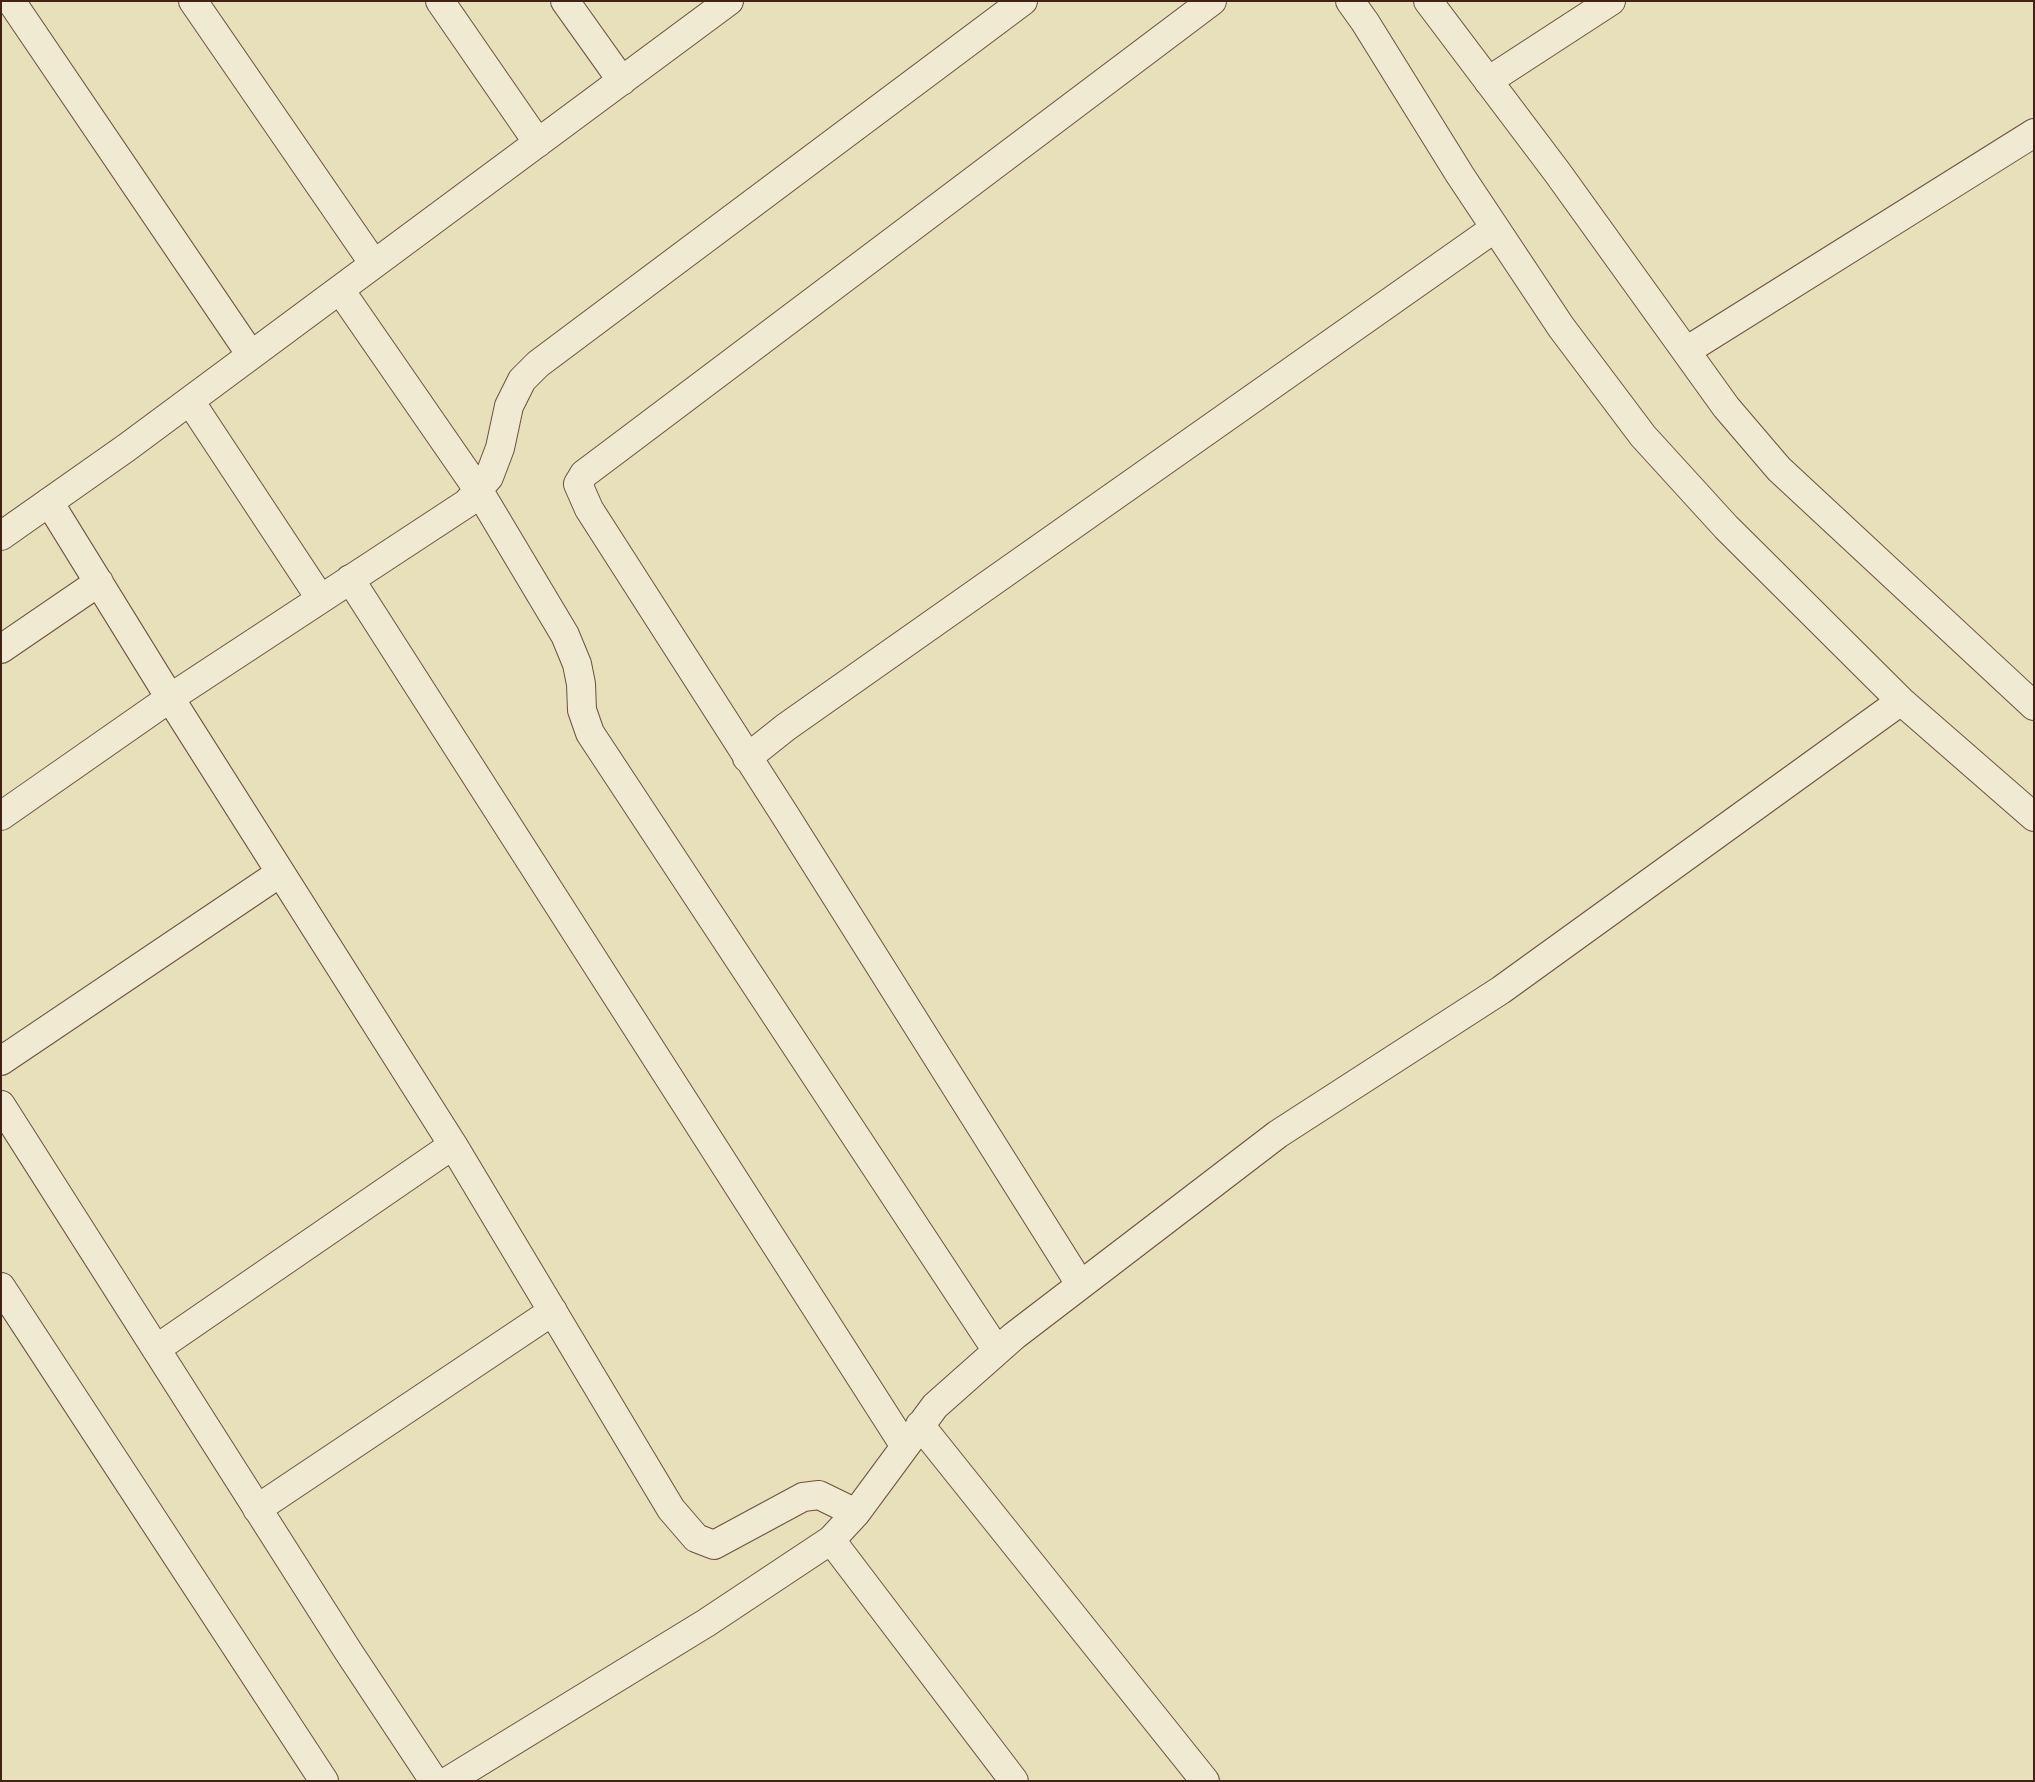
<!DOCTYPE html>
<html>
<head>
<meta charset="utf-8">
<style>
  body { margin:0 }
  #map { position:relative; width:2035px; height:1782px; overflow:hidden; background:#e8dfbb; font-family:Cardo,serif }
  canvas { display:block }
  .frame { position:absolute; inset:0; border:2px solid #412214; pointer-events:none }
</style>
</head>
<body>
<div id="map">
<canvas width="2035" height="1782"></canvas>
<div class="frame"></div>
</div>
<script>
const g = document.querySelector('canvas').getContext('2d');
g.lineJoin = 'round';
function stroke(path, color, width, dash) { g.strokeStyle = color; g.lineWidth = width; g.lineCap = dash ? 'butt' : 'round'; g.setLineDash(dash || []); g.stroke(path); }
const street = new Path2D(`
  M11,1L251,355
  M193,1L374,264
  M440,1L538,143
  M565,1L622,81
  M1350,1L1365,22L1460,175L1561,327L1643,436L1726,527L1901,701L2034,817
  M1428,1L1557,172L1726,407L1779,469L2034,706
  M1488,81L1611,1
  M340,290L479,491L565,635L577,664L581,684L582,710L590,733L997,1351
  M1686,351L2034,133
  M190,401L320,598
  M49,502L170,698L453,1145L671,1509L696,1538L714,1545L803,1497L819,1495L856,1513
  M1,536L126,448L729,1
  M350,579L904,1445
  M1,649L99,582
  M747,758L786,727L1495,228
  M1,816L170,698L467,503L489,477L500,448L509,406L522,380L538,364L1023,1
  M1,1061L280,873
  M1,1105L348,1651L434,1781
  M1080,1284L785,815L589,509L578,484L584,474L616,450L1212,1
  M1,1287L324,1781
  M156,1349L453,1145
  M920,1425L1205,1781
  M257,1509L553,1311
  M831,1540L1014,1781
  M448,1781L706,1623L831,1540L856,1513L935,1406L1014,1336L1278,1134L1501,990L1901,701`);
stroke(street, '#6b513e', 30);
stroke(street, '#f0ead3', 28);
</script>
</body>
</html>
